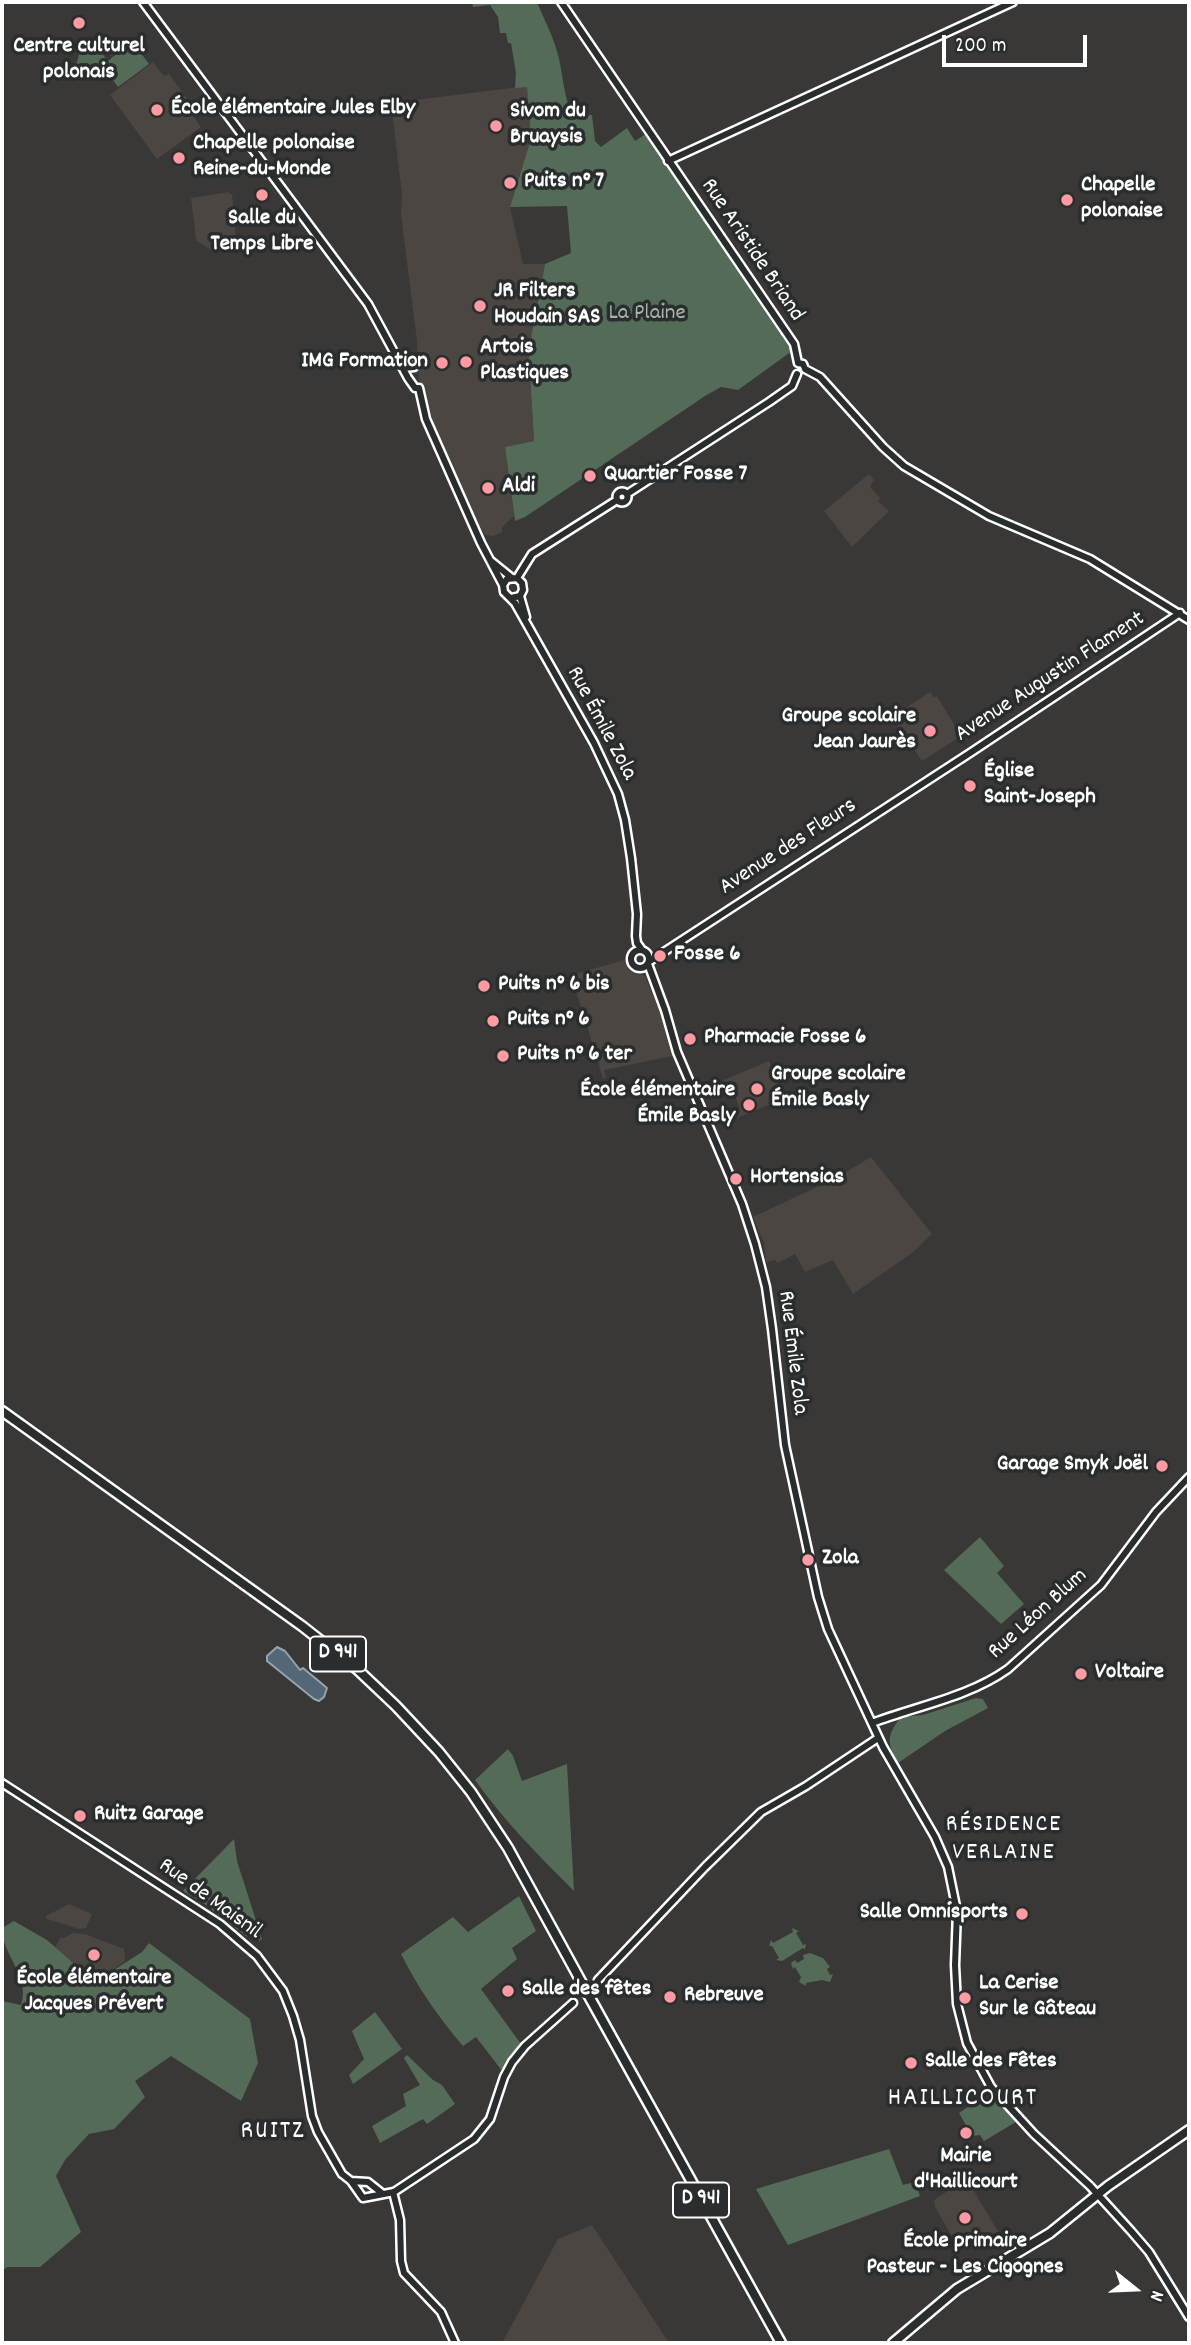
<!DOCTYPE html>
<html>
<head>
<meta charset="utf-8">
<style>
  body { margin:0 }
  #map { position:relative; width:1191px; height:2345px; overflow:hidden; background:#393837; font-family:Dekko,sans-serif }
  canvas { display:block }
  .frame { position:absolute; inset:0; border:4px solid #fff; pointer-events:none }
  .north { position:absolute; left:1100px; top:2254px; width:70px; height:70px; -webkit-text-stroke:5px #2a2d2e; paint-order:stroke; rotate:108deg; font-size:19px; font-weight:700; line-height:28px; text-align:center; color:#fff }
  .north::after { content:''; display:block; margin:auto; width:24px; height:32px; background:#fff; clip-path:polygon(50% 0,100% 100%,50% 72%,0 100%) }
  .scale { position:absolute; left:942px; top:35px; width:145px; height:32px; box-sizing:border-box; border:4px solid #fff; border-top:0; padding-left:9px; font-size:21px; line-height:24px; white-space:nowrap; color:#fff; -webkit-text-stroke:5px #2a2d2e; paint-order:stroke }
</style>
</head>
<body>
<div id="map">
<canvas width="1191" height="2345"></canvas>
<div class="frame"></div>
<div class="north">N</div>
<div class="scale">200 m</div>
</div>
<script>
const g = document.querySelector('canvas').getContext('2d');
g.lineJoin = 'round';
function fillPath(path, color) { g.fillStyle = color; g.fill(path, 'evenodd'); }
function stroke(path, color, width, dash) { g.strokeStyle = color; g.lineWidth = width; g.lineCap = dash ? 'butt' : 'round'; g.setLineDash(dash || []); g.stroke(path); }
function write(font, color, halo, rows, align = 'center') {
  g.font = font + ' Dekko,sans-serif'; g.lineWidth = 7; g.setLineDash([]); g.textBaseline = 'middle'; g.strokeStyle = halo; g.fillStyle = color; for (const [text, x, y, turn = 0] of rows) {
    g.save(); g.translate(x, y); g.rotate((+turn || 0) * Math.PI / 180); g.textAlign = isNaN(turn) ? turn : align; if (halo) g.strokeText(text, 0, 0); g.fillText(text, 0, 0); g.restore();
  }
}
fillPath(new Path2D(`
  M153,62L164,76L169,74L194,108L190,112L201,127L157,159L110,95Z
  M527,86L531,139L510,207L523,264H545L531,338L528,339L534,441L505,447L514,516L502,527V532L493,536L486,535L481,529L459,482L436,429L419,379L417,341L401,215L402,194L391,103Z
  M229,192V194H232L237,250L229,252L212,251L196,240L191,198Z
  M869,474L874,480L870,487L880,498L878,501L889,511L852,547L824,511Z
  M930,692L934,698L937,696L961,736L922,761L892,717Z
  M625,960L630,969L645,976L661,1014L672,1056L604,1070L606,1078H603L571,975Z
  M769,1061L785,1098L737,1118L734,1112L740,1110L731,1085L724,1087L721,1081Z
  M871,1157L932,1234L912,1253L853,1294L833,1260L805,1272L795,1254L778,1263L775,1260L766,1262L764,1243L753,1217L836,1178Z
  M69,1904L92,1914L86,1928L79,1929L47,1919L46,1916Z
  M73,1933L85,1934L124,1949L125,1961L95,1982L55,1947L61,1937L64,1938Z
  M963,2181L966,2186L970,2184L1000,2235L974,2249L971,2243L958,2247L935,2207L934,2200Z
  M592,2225L669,2343H502L558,2239Z`), '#4b4642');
fillPath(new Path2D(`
  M472,2H537C543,17 551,32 556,48C563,68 563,100 574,117L592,115L595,141L601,147L627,128L635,141L646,134L792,351L738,390L721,387L705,396L525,517L515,521L505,447L534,441L528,339L531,338L545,264L571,253L567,206L510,207L531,139L527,87L515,88L516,73L511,43H508L506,33H500L498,17L490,5L473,7Z
  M132,41L149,64L118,87L108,73L76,65L81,48L96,46L108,61Z
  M980,1537L1004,1566L997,1573L1024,1604L1001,1624L944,1570Z
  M976,1698L983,1699L988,1708L945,1731L898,1763C887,1743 886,1736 901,1717L923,1715Z
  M508,1749L513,1756L522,1781L567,1764L574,1891C539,1856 504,1821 475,1780Z
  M234,1839L237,1861L262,1939L259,1941L254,1934L250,1937L246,1936L202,1902L183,1891Z
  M519,1896L536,1931L512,1948L517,1959L481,1989L521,2044L503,2072L476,2037L463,2046C439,2018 418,1988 401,1954L453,1917L468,1932Z
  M14,1921L47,1940L95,1982L142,1952L149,1943L250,2019L258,2063L241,2101L171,2056L135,2081L145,2097L114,2129L89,2134L65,2160L56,2176L81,2232L40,2267H7L2,2271V2001L21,2005C31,1976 2,1956 2,1928Z
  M792,1928L799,1931L796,1933L803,1945L806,1944L805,1949L803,1948L782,1961L776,1960L779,1958L772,1946H769L771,1940L773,1943L793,1932Z
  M810,1953L823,1958L830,1967L827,1969L830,1975L833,1974L830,1982L822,1980L806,1983V1986L799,1982L801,1977L795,1967L793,1969L791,1963L795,1960L797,1963L804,1959L803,1955Z
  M375,2012L402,2049L353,2084L349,2075L364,2059L352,2031Z
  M407,2055L433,2080L442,2085L455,2104L427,2124L423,2119L380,2143L372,2126L406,2106L403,2094L420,2085L404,2058Z
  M995,2098L1016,2122L984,2141L980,2135L972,2136L959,2113L980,2099L987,2106Z
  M889,2149L903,2185L915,2182L920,2196L788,2245L756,2189Z`), '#546b57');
const water = new Path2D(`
  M277,1647L285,1651L300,1670L303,1668L327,1688L324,1697L319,1701L314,1699L267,1661V1656Z`);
fillPath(water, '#536777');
stroke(water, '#98a4ad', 2);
stroke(new Path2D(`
  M573,2003L598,1980`), '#4d4c4b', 6, [6, 3]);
const minor = new Path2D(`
  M143,2L368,304L408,378L415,388H419L426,419L481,543L503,585
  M561,2L794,344L798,363
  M668,161L1013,2
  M798,363L803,364L805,369L820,377L883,447L904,466L989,516L1090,559L1189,620
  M403,368L414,367L418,362
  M616.5 497a5.5 5.5 0 1 1 11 0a5.5 5.5 0 1 1-11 0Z
  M627,494L769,402L792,386L797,374
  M491,561L512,578
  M517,578L532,554L617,500
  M520,596L526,617
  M511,598L520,596L523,590L522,583L517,578L507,579L503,585L504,592L515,603L594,743L618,794L625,820L631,858L637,914L636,936L637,943L642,950
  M631 959a9 9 0 1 1 18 0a9 9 0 1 1-18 0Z
  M650,961L970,753L1180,613
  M648,964L665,1010L677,1052L742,1204L755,1244L766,1287L772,1329L785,1445L818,1597L828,1629L883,1747L935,1837L948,1867L957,1911L955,1965L957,2004L967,2043L991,2087L1034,2134L1090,2186L1131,2231L1149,2252L1189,2317
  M872,1723C917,1706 969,1697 1008,1669L1101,1585L1156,1512L1189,1477
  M2,1783L220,1924L257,1956L283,1991L293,2016L300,2040L312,2116L318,2132L342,2174L351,2181L363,2198L394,2192L474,2139L490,2119L504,2077L512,2062L525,2046L573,2003
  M598,1980L705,1867L761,1812L806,1786L878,1738
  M351,2181L368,2182L383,2194
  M393,2192L400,2220L401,2261L404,2273L441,2312L455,2343`);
const major = new Path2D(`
  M2,1411L302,1626L358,1670L396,1706L439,1752L471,1792L508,1848L583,1985
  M590,1998L781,2343
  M893,2343L957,2289L1050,2233L1108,2186L1189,2130`);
stroke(minor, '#fff', 11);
stroke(major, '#fff', 13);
stroke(minor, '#2a2d2e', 6);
stroke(major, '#2a2d2e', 8);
const majorBridge = new Path2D(`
  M583,1985L590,1998`);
stroke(majorBridge, '#fff', 13, []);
stroke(majorBridge, '#2a2d2e', 8);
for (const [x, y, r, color] of [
  [79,23,7,"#ff9aa2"],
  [157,110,7,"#ff9aa2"],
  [496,126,7,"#ff9aa2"],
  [179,158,7,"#ff9aa2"],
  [510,183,7,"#ff9aa2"],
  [262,195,7,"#ff9aa2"],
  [1067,200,7,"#ff9aa2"],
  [480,306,7,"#ff9aa2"],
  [466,362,7,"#ff9aa2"],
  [442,363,7,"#ff9aa2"],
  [590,476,7,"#ff9aa2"],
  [488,488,7,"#ff9aa2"],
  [930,731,7,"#ff9aa2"],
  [970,786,7,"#ff9aa2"],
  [660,956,7,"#ff9aa2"],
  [484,986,7,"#ff9aa2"],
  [493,1021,7,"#ff9aa2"],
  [690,1039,7,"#ff9aa2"],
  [503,1056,7,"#ff9aa2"],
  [757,1089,7,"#ff9aa2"],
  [749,1105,7,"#ff9aa2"],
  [736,1179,7,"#ff9aa2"],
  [1162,1466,7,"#ff9aa2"],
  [808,1560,7,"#ff9aa2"],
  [1081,1674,7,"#ff9aa2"],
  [80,1816,7,"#ff9aa2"],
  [1022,1914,7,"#ff9aa2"],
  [94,1955,7,"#ff9aa2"],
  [508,1991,7,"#ff9aa2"],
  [670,1997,7,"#ff9aa2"],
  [965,1998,7,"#ff9aa2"],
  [911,2063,7,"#ff9aa2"],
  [966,2133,7,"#ff9aa2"],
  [965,2218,7,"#ff9aa2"]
]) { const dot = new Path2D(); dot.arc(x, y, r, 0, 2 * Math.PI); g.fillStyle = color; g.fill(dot); stroke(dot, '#2a2d2e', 2.5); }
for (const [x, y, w] of [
  [338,1654,56],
  [701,2200,56]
]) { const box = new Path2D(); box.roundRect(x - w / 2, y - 17.5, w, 35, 5); g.fillStyle = '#2a2d2e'; g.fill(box); stroke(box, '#fff', 2); }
write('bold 21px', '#fff', null, [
  ["D 941",338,1654],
  ["D 941",701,2200]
]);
write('bold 23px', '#fff', '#2a2d2e', [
  ["Centre culturel",79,48,"center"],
  ["polonais",79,74,"center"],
  ["École élémentaire Jules Elby",171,110],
  ["Sivom du",510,113],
  ["Bruaysis",510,139],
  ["Chapelle polonaise",193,145],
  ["Reine-du-Monde",193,171],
  ["Puits n° 7",524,183],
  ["Chapelle",1081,187],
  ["polonaise",1081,213],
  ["Salle du",262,220,"center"],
  ["Temps Libre",262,246,"center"],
  ["JR Filters",494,293],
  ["Houdain SAS",494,319],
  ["Artois",480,349],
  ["Plastiques",480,375],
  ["IMG Formation",428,363,"right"],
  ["Quartier Fosse 7",604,476],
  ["Aldi",502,488],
  ["Groupe scolaire",916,718,"right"],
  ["Jean Jaurès",916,744,"right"],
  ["Église",984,773],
  ["Saint-Joseph",984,799],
  ["Fosse 6",674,956],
  ["Puits n° 6 bis",498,986],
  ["Puits n° 6",507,1021],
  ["Pharmacie Fosse 6",704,1039],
  ["Puits n° 6 ter",517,1056],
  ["Groupe scolaire",771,1076],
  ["Émile Basly",771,1102],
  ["École élémentaire",735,1092,"right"],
  ["Émile Basly",735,1118,"right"],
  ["Hortensias",750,1179],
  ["Garage Smyk Joël",1148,1466,"right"],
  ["Zola",822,1560],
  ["Voltaire",1095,1674],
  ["Ruitz Garage",94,1816],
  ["Salle Omnisports",1008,1914,"right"],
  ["École élémentaire",94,1980,"center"],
  ["Jacques Prévert",94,2006,"center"],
  ["La Cerise",979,1985],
  ["Sur le Gâteau",979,2011],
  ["Salle des fêtes",522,1991],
  ["Rebreuve",684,1997],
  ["Salle des Fêtes",925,2063],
  ["Mairie",966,2158,"center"],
  ["d'Haillicourt",966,2184,"center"],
  ["École primaire",965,2243,"center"],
  ["Pasteur - Les Cigognes",965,2269,"center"]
], 'left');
write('23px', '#fff', '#2a2d2e', [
  ["Rue Aristide Briand",751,251,56],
  ["Avenue Augustin Flament",1051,678,-33],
  ["Rue Émile Zola",600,724,62],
  ["Avenue des Fleurs",789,848,-33],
  ["Rue Émile Zola",791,1353,83],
  ["Rue Léon Blum",1039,1615,-42],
  ["Rue de Maisnil",209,1900,36]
]);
write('23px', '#aab5ab', '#2a2d2e', [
  ["La Plaine",647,315]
]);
g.letterSpacing = '2px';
write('24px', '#fff', '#2a2d2e', [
  ["RÉSIDENCE",1004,1827],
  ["VERLAINE",1004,1855]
]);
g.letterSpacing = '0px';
g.letterSpacing = '2px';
write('26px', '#fff', '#2a2d2e', [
  ["HAILLICOURT",963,2100],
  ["RUITZ",273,2133]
]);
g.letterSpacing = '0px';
</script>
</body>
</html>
